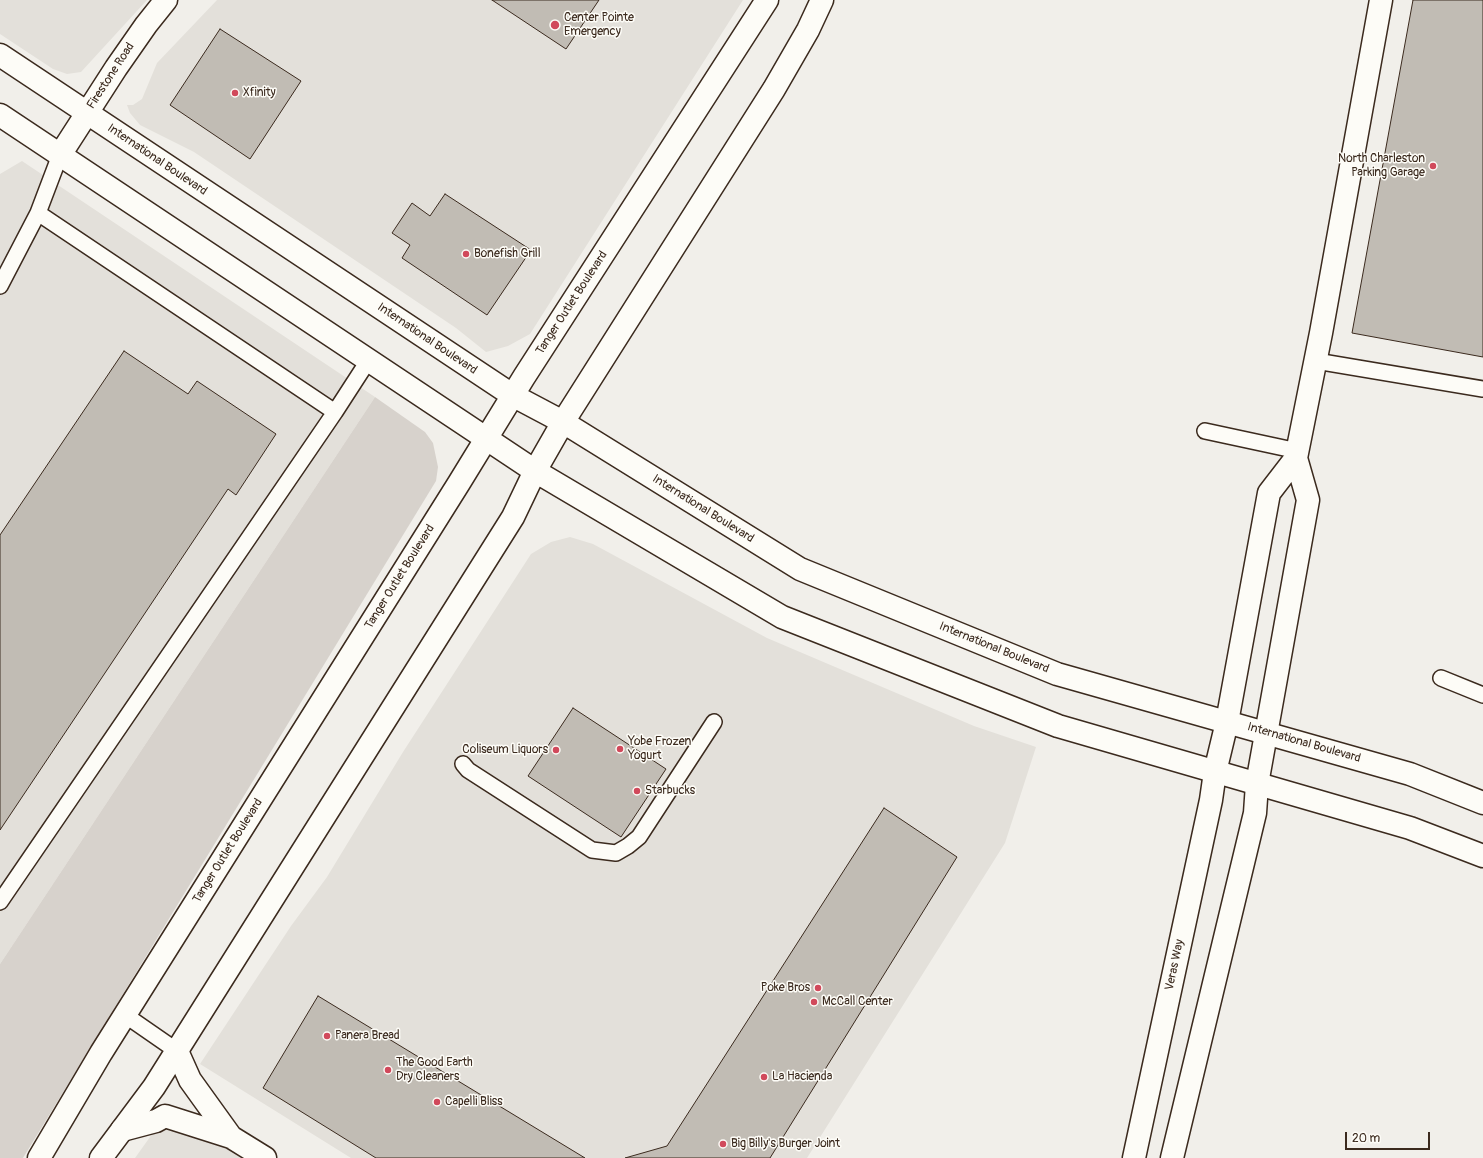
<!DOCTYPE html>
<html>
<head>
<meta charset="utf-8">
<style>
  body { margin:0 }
  #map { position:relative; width:1483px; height:1158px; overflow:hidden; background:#f1efea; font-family:Pangolin,sans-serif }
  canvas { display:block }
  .scale { position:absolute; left:1345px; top:1132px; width:85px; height:18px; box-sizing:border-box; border:2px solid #3b2a1e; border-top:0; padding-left:5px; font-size:12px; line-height:14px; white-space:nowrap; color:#3b2a1e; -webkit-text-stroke:3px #fdfcf7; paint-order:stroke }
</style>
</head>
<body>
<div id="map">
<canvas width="1483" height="1158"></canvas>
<div class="scale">20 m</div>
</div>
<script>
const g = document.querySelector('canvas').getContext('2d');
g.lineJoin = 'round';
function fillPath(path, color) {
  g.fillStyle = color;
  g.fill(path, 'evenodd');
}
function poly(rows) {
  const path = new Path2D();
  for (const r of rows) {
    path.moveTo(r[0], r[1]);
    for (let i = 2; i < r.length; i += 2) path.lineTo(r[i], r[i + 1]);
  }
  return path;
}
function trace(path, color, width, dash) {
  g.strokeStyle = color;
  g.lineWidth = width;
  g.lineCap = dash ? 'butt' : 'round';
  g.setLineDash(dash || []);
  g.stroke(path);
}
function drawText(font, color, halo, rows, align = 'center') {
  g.font = font + ' Pangolin,sans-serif';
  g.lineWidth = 3;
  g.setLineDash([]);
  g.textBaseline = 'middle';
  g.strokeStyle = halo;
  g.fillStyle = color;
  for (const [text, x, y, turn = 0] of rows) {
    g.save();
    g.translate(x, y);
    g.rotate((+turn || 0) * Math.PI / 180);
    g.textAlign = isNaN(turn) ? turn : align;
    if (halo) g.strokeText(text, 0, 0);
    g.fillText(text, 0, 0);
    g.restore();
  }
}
fillPath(poly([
  [0,0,147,0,81,72,67,74,53,69,0,34],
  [217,0,743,0,530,334,508,346,486,352,456,328,194,152,140,125,130,113,127,105,133,105,142,99,157,63],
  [22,161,375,397,0,964,0,174],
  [570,537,593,544,767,638,974,726,1036,747,1005,843,807,1158,351,1158,200,1064,291,926,327,877,403,752,531,554,551,542],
  [165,1116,265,1158,135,1158]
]), '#e3e0da');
fillPath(poly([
  [375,397,425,432,433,443,438,467,436,481,23,1158,0,1158,0,964]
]), '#d7d2cc');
const building = poly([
  [492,0,599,0,566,49,492,0],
  [1413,0,1483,0,1483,357,1352,333,1413,0],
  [220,29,301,81,250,159,170,105,220,29],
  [445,194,531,250,487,315,402,258,410,245,392,233,412,203,430,216,445,194],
  [124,351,188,394,197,381,276,434,236,495,228,489,0,830,0,535,124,351],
  [573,708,666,769,621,837,528,776,573,708],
  [884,808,957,857,770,1158,625,1158,667,1146,884,808],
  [318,996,585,1158,376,1158,263,1088,318,996]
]);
fillPath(building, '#c1bcb4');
trace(building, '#3b2a1e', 1);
const lane = poly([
  [60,155,38,213,335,412,368,361],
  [0,286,38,213],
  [1316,361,1483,389],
  [1205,431,1298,451],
  [1441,678,1483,695],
  [463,764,468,770,592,850,616,853,628,846,639,837,714,722],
  [0,902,335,412],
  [125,1015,177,1051]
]);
const street = poly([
  [60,155,116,68,146,25,166,0],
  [177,1051,190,1080,231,1137],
  [122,1130,156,1121,165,1116,231,1137,265,1158],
  [1134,1158,1211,800,1215,772,1227,722,1269,493,1296,458,1321,333,1381,0],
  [1172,1158,1255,813,1257,784,1308,500,1296,458]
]);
const secondary = poly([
  [0,55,512,395,563,422,800,569,1057,674,1410,774,1483,803],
  [0,115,535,471,782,617,1058,726,1410,828,1483,856],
  [39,1158,101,1053,459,483,524,377,767,0],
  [101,1158,154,1087,513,517,535,471,563,422,774,89,808,30,822,0]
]);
trace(lane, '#3b2a1e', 18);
trace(street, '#3b2a1e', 25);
trace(secondary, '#3b2a1e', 25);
trace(lane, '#fdfcf7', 15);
trace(street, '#fdfcf7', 22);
trace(secondary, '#fdfcf7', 22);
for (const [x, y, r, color] of [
  [555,25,5,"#d1495b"],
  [235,93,4,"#d1495b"],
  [1433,166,4,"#d1495b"],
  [466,254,4,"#d1495b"],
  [620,749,4,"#d1495b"],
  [556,750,4,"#d1495b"],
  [637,791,4,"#d1495b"],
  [818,988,4,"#d1495b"],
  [814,1002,4,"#d1495b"],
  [327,1036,4,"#d1495b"],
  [388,1070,4,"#d1495b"],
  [764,1077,4,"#d1495b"],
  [437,1102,4,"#d1495b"],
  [723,1144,4,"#d1495b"]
]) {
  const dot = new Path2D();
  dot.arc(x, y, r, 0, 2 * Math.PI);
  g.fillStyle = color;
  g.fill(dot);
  trace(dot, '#fdfcf7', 1.5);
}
drawText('12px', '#3b2a1e', '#fdfcf7', [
  ["Center Pointe",564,18],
  ["Emergency",564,32],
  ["Xfinity",243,93],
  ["North Charleston",1425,159,"right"],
  ["Parking Garage",1425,173,"right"],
  ["Bonefish Grill",474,254],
  ["Yobe Frozen",628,742],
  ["Yogurt",628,756],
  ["Coliseum Liquors",548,750,"right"],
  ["Starbucks",645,791],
  ["Poke Bros",810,988,"right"],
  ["McCall Center",822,1002],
  ["Panera Bread",335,1036],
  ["The Good Earth",396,1063],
  ["Dry Cleaners",396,1077],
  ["La Hacienda",772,1077],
  ["Capelli Bliss",445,1102],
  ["Big Billy's Burger Joint",731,1144]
], 'left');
drawText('12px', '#3b2a1e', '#fdfcf7', [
  ["Firestone Road",111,76,-57],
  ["International Boulevard",157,160,34],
  ["Tanger Outlet Boulevard",572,303,-57],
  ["International Boulevard",427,339,34],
  ["International Boulevard",703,509,32],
  ["Tanger Outlet Boulevard",400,577,-58],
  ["International Boulevard",994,648,22],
  ["International Boulevard",1304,743,16],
  ["Tanger Outlet Boulevard",228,851,-58],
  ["Veras Way",1175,965,-78]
]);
</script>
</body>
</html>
